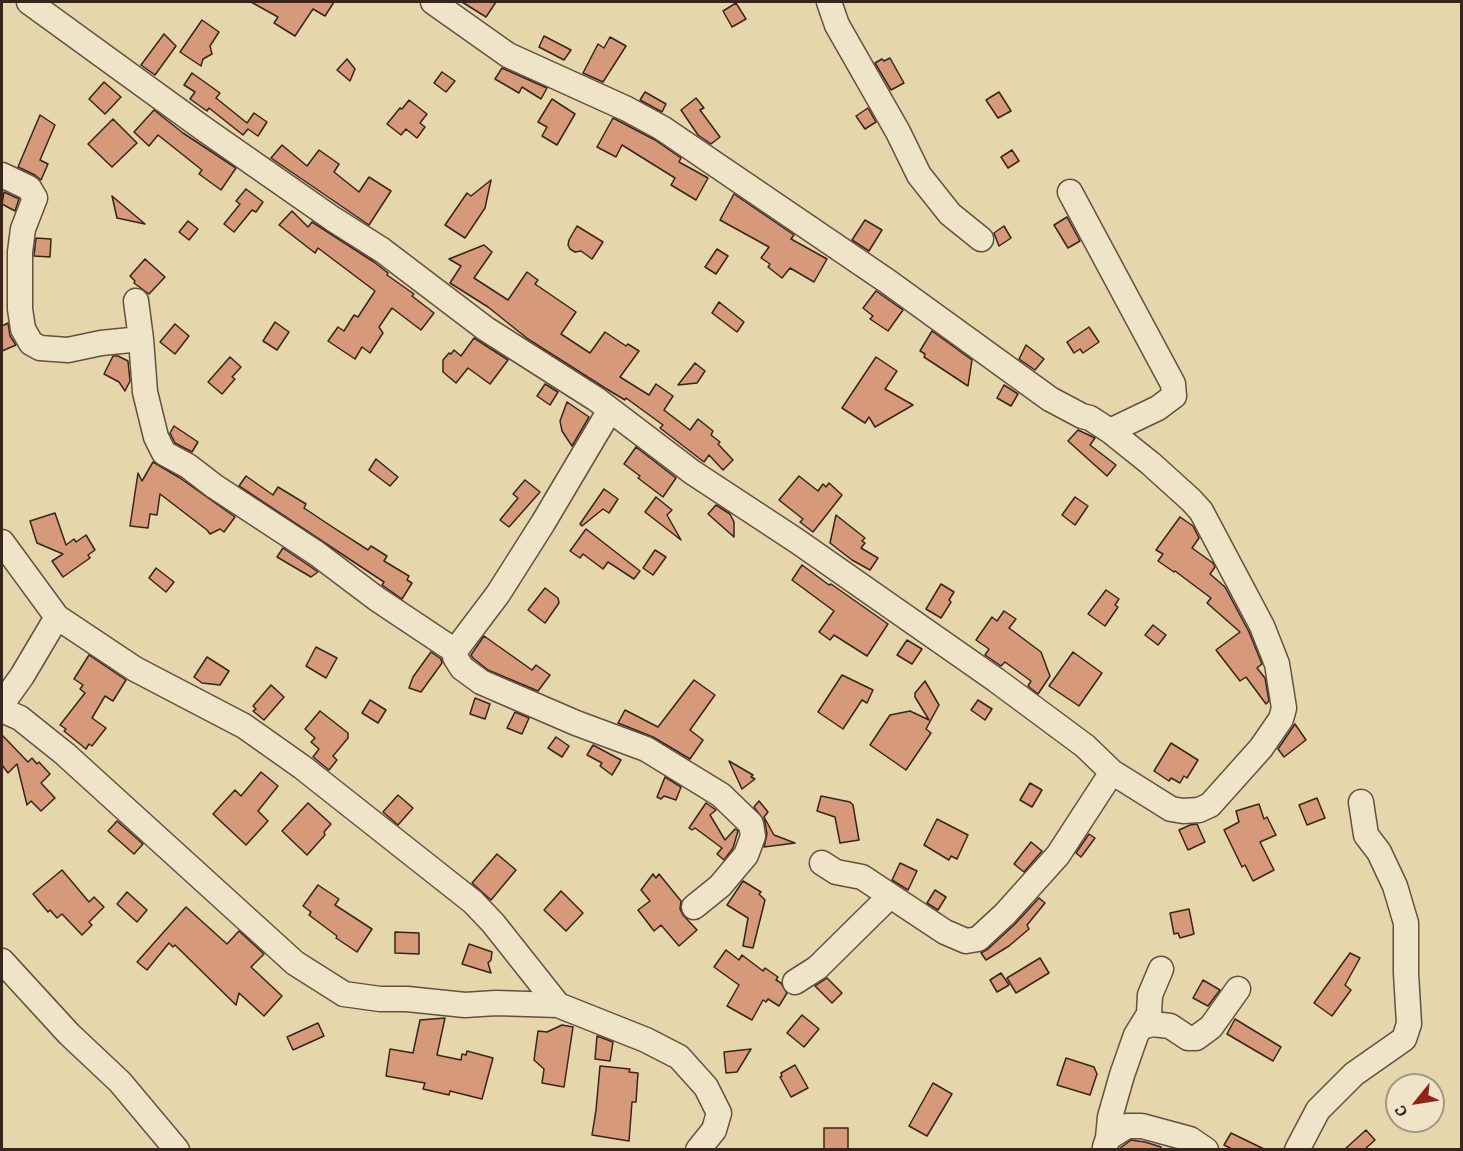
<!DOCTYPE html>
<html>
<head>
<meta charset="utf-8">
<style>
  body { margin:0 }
  #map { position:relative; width:1463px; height:1151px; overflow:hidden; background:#e6d6ab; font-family:Alegreya,serif }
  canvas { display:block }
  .frame { position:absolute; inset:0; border:3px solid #38241c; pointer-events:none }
  .north { position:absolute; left:1385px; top:1073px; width:60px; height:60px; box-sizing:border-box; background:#efe4c8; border:2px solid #a69783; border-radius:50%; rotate:240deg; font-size:16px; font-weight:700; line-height:24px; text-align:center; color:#38241c }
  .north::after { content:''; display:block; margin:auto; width:21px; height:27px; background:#8f2418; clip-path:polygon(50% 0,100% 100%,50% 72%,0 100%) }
</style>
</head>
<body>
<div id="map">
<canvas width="1463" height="1151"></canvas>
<div class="frame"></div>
<div class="north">С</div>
</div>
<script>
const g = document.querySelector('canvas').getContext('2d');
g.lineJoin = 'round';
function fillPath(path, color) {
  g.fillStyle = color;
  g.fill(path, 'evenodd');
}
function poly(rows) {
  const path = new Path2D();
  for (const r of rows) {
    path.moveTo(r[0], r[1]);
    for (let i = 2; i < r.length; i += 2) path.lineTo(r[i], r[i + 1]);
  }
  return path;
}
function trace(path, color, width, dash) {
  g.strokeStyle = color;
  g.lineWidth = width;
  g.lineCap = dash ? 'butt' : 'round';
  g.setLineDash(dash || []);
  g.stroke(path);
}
const building = poly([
  [251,2,334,2,325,16,313,9,295,36,274,23,278,17,251,2],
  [462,2,496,2,486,17,462,2],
  [736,3,746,19,732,27,723,11,736,3],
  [202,20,219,32,210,46,212,54,203,59,201,66,180,52,202,20],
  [164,34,176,46,155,75,141,65,164,34],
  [544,36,571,50,564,60,539,47,544,36],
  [610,37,626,46,603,82,583,73,598,44,604,48,610,37],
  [890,58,904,83,891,90,875,63,882,59,884,61,890,58],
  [347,59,355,69,350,81,337,70,347,59],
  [502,68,547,88,541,99,522,87,519,93,495,79,502,68],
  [442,72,455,81,446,92,434,83,442,72],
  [192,73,220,93,216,98,247,123,254,113,267,122,258,136,248,129,243,135,209,108,207,111,190,99,195,92,184,85,192,73],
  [104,82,121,97,105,114,89,99,104,82],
  [645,92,666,104,662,112,640,100,645,92],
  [999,92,1011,111,998,118,986,100,999,92],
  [696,98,704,108,700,110,720,137,711,144,698,135,681,110,696,98],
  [552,99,575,114,557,145,542,136,547,127,538,122,552,99],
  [409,100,427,114,420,123,425,127,417,138,406,129,401,135,387,124,400,108,402,109,409,100],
  [868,108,876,122,865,129,856,116,868,108],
  [154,110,183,133,236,168,221,190,199,174,202,170,158,135,149,146,134,132,154,110],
  [40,115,55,125,40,160,48,164,41,180,35,175,18,167,40,115],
  [613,118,655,140,681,158,679,162,708,178,696,200,671,185,675,178,622,145,616,157,597,147,613,118],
  [113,119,137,143,112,167,88,144,113,119],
  [282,145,307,166,319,150,339,164,334,172,359,192,369,177,391,191,369,225,271,158,282,145],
  [1012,150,1019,161,1008,168,1001,157,1012,150],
  [491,180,485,208,465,238,445,225,467,193,471,196,491,180],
  [246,189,263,202,256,212,252,210,234,232,224,224,240,204,236,201,246,189],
  [4,192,19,199,15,211,2,204,4,192],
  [734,194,794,235,791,239,827,259,814,282,790,268,782,278,768,267,770,264,761,258,769,247,720,220,734,194],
  [112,196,145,224,117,218,112,196],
  [292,211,308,227,312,222,374,262,388,273,387,275,414,294,412,296,434,313,421,330,392,308,379,327,383,333,370,353,362,347,355,359,328,341,338,327,344,331,354,315,358,317,375,291,318,248,315,253,279,225,292,211],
  [1067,217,1080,241,1068,248,1054,225,1067,217],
  [865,220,882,230,869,251,852,240,865,220],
  [188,221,198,229,189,240,179,232,188,221],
  [577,226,603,242,592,259,581,251,575,252,570,249,568,245,569,240,577,226],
  [1004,226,1011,238,999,246,994,233,1004,226],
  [36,238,51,239,50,257,34,256,36,238],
  [484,245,492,252,474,278,508,300,527,272,538,280,535,284,576,312,561,334,590,353,605,332,626,346,628,344,639,351,620,377,649,395,656,384,673,396,664,410,690,430,698,419,713,431,711,435,720,442,718,444,733,460,723,470,709,455,704,462,660,428,663,425,626,398,625,400,605,388,528,339,488,307,450,283,461,266,449,259,484,245],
  [717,249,728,256,716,274,705,267,717,249],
  [145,259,165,277,149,294,134,283,135,281,130,276,145,259],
  [876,291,903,310,888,331,870,319,873,316,863,308,876,291],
  [719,302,744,322,737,332,712,313,719,302],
  [275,322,289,332,277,350,263,341,275,322],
  [8,323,10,336,16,345,2,351,2,326,8,323],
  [175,324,189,336,175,354,160,342,175,324],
  [1089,327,1099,342,1083,353,1080,349,1074,353,1067,342,1089,327],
  [932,331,972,360,968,386,924,357,925,354,920,351,932,331],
  [474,338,508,360,490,384,468,368,456,383,443,372,443,360,449,353,451,354,454,350,461,356,474,338],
  [1026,345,1044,359,1035,370,1019,359,1026,345],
  [113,356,118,356,128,361,130,381,125,391,119,382,104,374,113,356],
  [230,357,241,367,232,377,235,379,222,394,208,382,230,357],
  [876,357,897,371,885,389,913,405,875,427,869,417,865,423,842,408,876,357],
  [695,363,705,371,697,383,678,385,695,363],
  [545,384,558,392,550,405,537,396,545,384],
  [1004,385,1018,394,1011,406,997,398,1004,385],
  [567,402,589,417,572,446,562,431,560,421,567,402],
  [174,426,198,442,192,452,175,443,170,433,174,426],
  [1078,430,1095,438,1090,445,1116,465,1107,476,1068,441,1078,430],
  [636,447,676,478,663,497,638,478,640,476,624,464,636,447],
  [376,459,398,477,390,486,369,470,376,459],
  [153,462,180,478,235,517,224,532,220,529,210,534,207,530,160,494,157,515,150,514,148,528,130,526,138,473,142,481,153,462],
  [246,476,273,495,278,487,306,504,304,508,331,526,368,550,371,546,387,556,384,561,409,576,407,580,412,583,402,599,382,585,384,582,239,486,246,476],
  [799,476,818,491,823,484,826,487,829,483,842,495,813,532,800,522,803,519,779,500,799,476],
  [525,480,540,492,509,527,500,520,518,498,513,494,525,480],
  [604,489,618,499,609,513,603,509,582,526,580,524,604,489],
  [656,497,672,510,667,515,681,540,645,512,656,497],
  [1075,497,1088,506,1075,525,1062,515,1075,497],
  [716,505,730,514,734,522,734,537,708,514,716,505],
  [55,513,66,545,74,539,76,542,86,535,95,550,88,555,90,558,63,577,52,561,63,554,37,543,30,521,55,513],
  [836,515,865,538,862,541,865,543,861,548,878,558,870,570,852,560,830,543,836,515],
  [1180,517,1193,526,1199,538,1192,548,1213,563,1215,567,1210,574,1225,587,1249,632,1262,664,1257,668,1265,678,1269,701,1266,704,1246,677,1240,681,1216,650,1240,632,1207,603,1211,598,1175,571,1174,572,1158,561,1163,554,1156,550,1180,517],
  [586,529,640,571,634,579,608,562,603,569,583,554,580,558,570,551,586,529],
  [283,548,308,565,318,572,311,577,277,557,283,548],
  [655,550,666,557,653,575,643,568,655,550],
  [802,565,829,585,831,584,888,624,867,656,834,635,830,640,819,632,834,611,792,580,802,565],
  [156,568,174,582,166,592,149,578,156,568],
  [941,584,954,592,949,600,951,602,941,618,926,609,941,584],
  [545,588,558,598,559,603,545,623,528,610,545,588],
  [1106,590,1119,599,1115,605,1118,607,1105,626,1088,614,1106,590],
  [1004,611,1016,619,1009,628,1041,652,1050,676,1038,694,1028,686,1031,681,1005,662,1001,666,985,655,989,649,976,640,992,617,997,621,1004,611],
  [1153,625,1166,635,1158,645,1145,635,1153,625],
  [484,636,532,670,536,665,550,675,538,691,488,670,473,658,471,655,484,636],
  [907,640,922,649,912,664,897,655,907,640],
  [316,647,337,658,326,678,306,666,316,647],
  [431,652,441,659,442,663,421,692,409,688,413,677,431,652],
  [1073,652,1102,673,1079,706,1049,686,1073,652],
  [89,655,126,680,113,701,105,696,92,718,106,728,92,746,89,744,86,749,64,731,66,729,60,725,85,693,80,689,83,685,74,679,89,655],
  [207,657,229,671,220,685,202,683,194,677,207,657],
  [842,675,873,690,867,703,862,700,843,729,818,712,842,675],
  [694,680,715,695,690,730,703,740,690,759,653,737,618,723,625,710,658,727,694,680],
  [925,681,939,705,926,729,931,733,906,770,870,745,890,715,910,711,929,720,915,697,915,693,925,681],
  [271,685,284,697,264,720,253,711,256,709,253,706,271,685],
  [475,698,490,704,485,719,470,714,475,698],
  [370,700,386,710,378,723,362,713,370,700],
  [978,700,992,709,985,720,971,710,978,700],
  [320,711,348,733,348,738,333,756,337,760,329,770,313,757,319,749,311,742,315,738,305,729,320,711],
  [515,712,529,718,522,734,507,728,515,712],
  [1295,724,1306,740,1284,757,1278,749,1295,724],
  [2,735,28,762,32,758,37,764,39,762,50,774,41,783,55,798,41,811,31,801,27,805,17,764,8,773,2,765,2,735],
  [556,737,569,746,562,757,548,748,556,737],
  [1171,743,1198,760,1187,778,1184,776,1180,783,1171,778,1169,781,1154,771,1171,743],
  [593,745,621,760,612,775,600,766,602,763,587,755,593,745],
  [729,761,753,775,751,777,755,779,742,789,729,761],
  [261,772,278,786,258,811,268,821,246,845,213,814,235,790,241,796,261,772],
  [665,777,681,787,676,800,664,796,661,799,657,797,665,777],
  [1030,783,1042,790,1032,807,1020,800,1030,783],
  [398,795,413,808,398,825,383,812,398,795],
  [821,796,850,802,853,805,859,840,840,843,835,817,817,811,821,796],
  [1317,798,1325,818,1307,825,1299,805,1317,798],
  [759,801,768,812,764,817,774,835,795,843,764,847,767,834,765,822,754,807,759,801],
  [308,803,331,824,324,832,325,835,307,855,282,831,308,803],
  [706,803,716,810,710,815,725,840,735,829,738,831,733,848,724,860,717,854,722,848,695,828,692,830,689,828,706,803],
  [1259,804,1264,819,1267,817,1276,835,1260,842,1274,870,1253,881,1245,865,1242,867,1224,830,1239,822,1236,811,1259,804],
  [937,819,968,835,957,859,951,856,949,860,924,845,937,819],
  [117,821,143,844,134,854,108,831,117,821],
  [1197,824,1205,842,1188,850,1179,830,1190,825,1197,824],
  [1089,834,1095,838,1081,857,1076,853,1089,834],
  [1031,842,1042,851,1024,872,1014,864,1031,842],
  [497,854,516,870,491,900,472,883,497,854],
  [900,863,917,871,908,890,892,880,900,863],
  [62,870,89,902,94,897,104,907,89,922,92,925,82,935,62,914,57,918,50,910,48,912,33,894,62,870],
  [653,874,656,878,659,874,681,901,680,909,683,915,697,930,679,946,661,925,654,931,638,910,650,901,641,890,653,874],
  [743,881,761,892,759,894,765,900,753,948,743,946,748,918,727,905,743,881],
  [318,885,339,899,335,905,372,929,357,952,336,938,337,936,309,915,311,912,303,906,318,885],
  [935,890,946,897,938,910,927,903,935,890],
  [561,891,583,913,566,931,544,910,561,891],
  [127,892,147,910,137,922,117,904,127,892],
  [1039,898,1045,903,1027,925,1029,929,1009,946,986,960,981,953,988,949,1015,924,1039,898],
  [186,907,227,944,239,931,264,954,251,967,282,996,264,1016,239,993,236,1005,175,945,173,947,169,943,147,970,137,962,186,907],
  [1189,909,1194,934,1180,938,1178,933,1174,934,1170,913,1189,909],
  [395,932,419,933,419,954,395,953,395,932],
  [469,944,492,952,491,960,488,963,491,973,462,964,469,944],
  [726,950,739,960,742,955,763,971,765,968,778,977,776,980,781,983,787,993,779,1006,768,999,766,1002,763,1000,752,1020,727,1006,739,985,714,967,726,950],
  [1350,953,1360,958,1345,985,1351,990,1332,1016,1314,1003,1350,953],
  [1040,958,1049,973,1016,993,1007,978,1040,958],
  [1001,973,1009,985,997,992,990,980,1001,973],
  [827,978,842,993,832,1003,815,986,827,978],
  [1203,980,1220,990,1208,1006,1193,998,1203,980],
  [802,1015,819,1029,804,1047,787,1033,802,1015],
  [445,1018,437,1055,461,1060,462,1054,466,1055,467,1051,493,1058,482,1099,450,1091,449,1095,423,1089,425,1083,386,1076,390,1049,413,1053,420,1020,445,1018],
  [1235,1019,1281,1047,1273,1061,1227,1034,1235,1019],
  [318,1023,324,1036,293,1050,287,1037,318,1023],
  [562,1025,573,1027,564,1087,542,1083,544,1069,534,1060,538,1031,547,1032,562,1025],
  [597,1036,613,1042,610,1061,595,1059,597,1036],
  [751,1049,737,1072,726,1073,724,1052,751,1049],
  [1066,1058,1094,1067,1097,1074,1090,1095,1057,1085,1066,1058],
  [795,1065,808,1088,791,1097,780,1077,782,1076,781,1073,795,1065],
  [600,1066,630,1069,629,1072,638,1073,636,1102,632,1102,629,1141,592,1135,596,1110,600,1066],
  [933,1083,952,1094,927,1136,909,1126,933,1083],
  [824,1128,848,1128,848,1149,824,1149,824,1128],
  [1366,1130,1375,1140,1365,1149,1345,1149,1366,1130],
  [1231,1133,1264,1149,1232,1149,1224,1145,1231,1133],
  [1131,1140,1145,1142,1161,1147,1161,1149,1119,1149,1131,1140]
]);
fillPath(building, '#d69a7a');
trace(building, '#38241c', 1.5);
const minor = poly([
  [29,2,204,129,333,219,382,250,486,329,596,399,692,472,797,541,996,680,1085,746,1112,772,1171,809,1183,811,1199,810,1210,805,1261,748,1281,719,1284,708,1277,664,1262,626,1201,511,1191,500,1150,463,1110,431,1090,418,1082,416,1050,399,887,281,662,128,627,109,508,55,433,2],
  [829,2,837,25,898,132,919,175,950,214,981,239],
  [2,175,29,188,35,198,23,229,20,252,20,309,23,329,31,343,40,348,68,350,101,343,141,339],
  [1070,192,1173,384,1174,396,1158,408,1110,431],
  [136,301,141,339,145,392,156,437,164,453,188,466,214,486,316,553,377,599,455,651,455,657,462,668,481,682,576,723,646,749,721,795,751,824,753,836,746,855,720,886,694,907],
  [2,542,57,617],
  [455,651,498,594,543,523,610,410],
  [2,704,22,676,57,617,135,669,244,726,302,767,473,902,493,923,558,1005],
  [2,710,20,718,65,754,295,963,344,994,380,999,407,999,465,1005,496,1003,558,1005,646,1040,679,1057,706,1087,719,1113,714,1130,698,1150],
  [822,863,836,872,862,877,945,932,966,941,978,939,1005,914,1058,855,1112,772],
  [2,961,69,1034,120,1082,177,1150],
  [795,982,817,968,890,896],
  [1141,1027,1153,1024,1170,1026,1188,1038,1196,1038,1211,1027,1238,989],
  [1108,1138,1110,1117,1122,1075,1136,1035,1149,1014,1150,995,1161,969],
  [1105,1147,1108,1138,1127,1126,1142,1126,1190,1139,1206,1150],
  [1297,1150,1318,1110,1354,1074,1404,1039,1409,1024,1406,973,1406,923,1395,886,1379,852,1366,835,1361,802]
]);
trace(minor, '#645040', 27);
trace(minor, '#efe4c8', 24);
</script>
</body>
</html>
